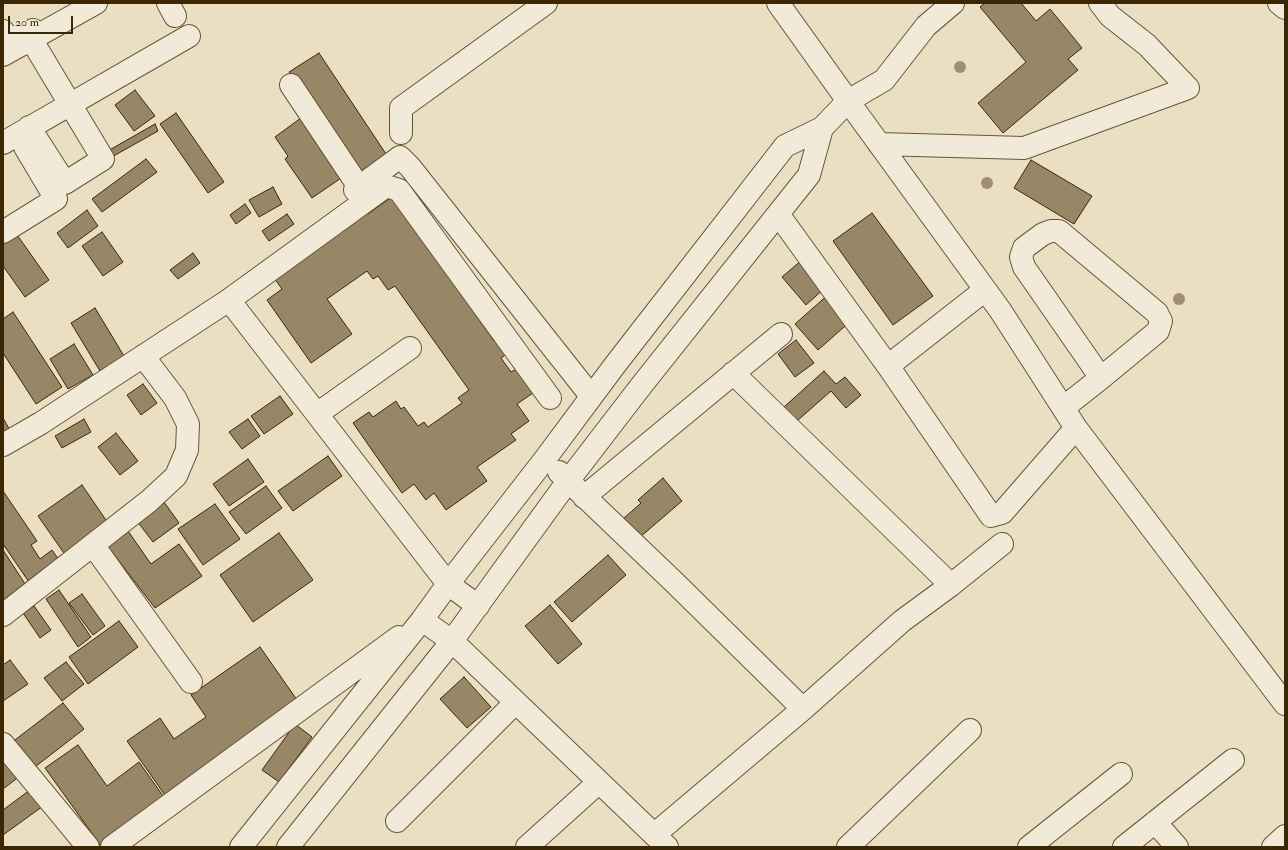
<!DOCTYPE html>
<html>
<head>
<meta charset="utf-8">
<style>
  body { margin:0 }
  #map { position:relative; width:1288px; height:850px; overflow:hidden; background:#ebdfc3; font-family:"IM FELL Double Pica",serif }
  canvas { display:block }
  .frame { position:absolute; inset:0; border:4px solid #3c2704; pointer-events:none }
  .scale { position:absolute; left:8px; top:16px; width:65px; height:18px; box-sizing:border-box; border:2px solid #3c2704; border-top:0; padding-left:5px; font-size:12px; line-height:14px; white-space:nowrap; color:#3c2704; -webkit-text-stroke:3px #f2ead8; paint-order:stroke }
</style>
</head>
<body>
<div id="map">
<canvas width="1288" height="850"></canvas>
<div class="frame"></div>
<div class="scale">20 m</div>
</div>
<script>
const g = document.querySelector('canvas').getContext('2d');
g.lineJoin = 'round';
function fillPath(path, color) {
  g.fillStyle = color;
  g.fill(path, 'evenodd');
}
function poly(rows) {
  const path = new Path2D();
  for (const r of rows) {
    path.moveTo(r[0], r[1]);
    for (let i = 2; i < r.length; i += 2) path.lineTo(r[i], r[i + 1]);
  }
  return path;
}
function trace(path, color, width, dash) {
  g.strokeStyle = color;
  g.lineWidth = width;
  g.lineCap = dash ? 'butt' : 'round';
  g.setLineDash(dash || []);
  g.stroke(path);
}
const building = poly([
  [985,3,1021,3,1036,21,1050,9,1082,48,1068,59,1078,70,1003,133,978,103,1026,62,980,7,985,3],
  [319,53,388,157,358,176,289,72,319,53],
  [135,90,155,116,134,131,115,105,135,90],
  [176,113,224,182,208,193,160,124,176,113],
  [305,115,347,174,312,198,285,159,288,156,275,137,305,115],
  [155,124,158,131,110,158,106,152,155,124],
  [146,159,157,172,102,212,92,199,146,159],
  [1031,160,1092,196,1074,224,1014,188,1031,160],
  [273,187,282,204,259,217,249,200,273,187],
  [393,196,494,341,498,339,508,353,501,358,511,372,516,369,533,393,517,404,529,421,511,434,516,440,477,467,487,481,446,510,434,493,426,500,414,484,402,493,353,423,369,412,373,417,396,401,401,409,404,407,418,426,424,422,428,427,462,403,458,398,469,390,395,286,388,290,378,276,373,279,367,271,327,299,352,334,311,363,267,300,282,289,272,275,365,209,368,214,393,196],
  [245,204,251,213,236,224,230,215,245,204],
  [87,210,98,226,68,248,57,233,87,210],
  [872,213,933,296,893,325,833,241,872,213],
  [287,214,294,224,269,241,262,231,287,214],
  [15,232,49,280,25,297,3,266,3,241,15,232],
  [102,232,123,262,103,276,82,246,102,232],
  [193,253,200,263,178,279,170,270,193,253],
  [802,260,826,287,806,305,782,277,802,260],
  [830,293,853,319,818,350,795,324,830,293],
  [95,308,124,356,100,371,71,323,95,308],
  [13,312,62,387,36,404,3,353,3,319,13,312],
  [796,340,814,363,795,377,778,354,796,340],
  [74,344,93,375,68,389,50,359,74,344],
  [824,371,836,384,845,377,861,395,846,408,831,391,797,421,784,407,824,371],
  [143,384,157,403,141,415,127,395,143,384],
  [280,396,293,414,264,434,251,416,280,396],
  [3,418,12,434,3,439,3,418],
  [84,419,91,432,62,448,55,436,84,419],
  [248,419,260,436,242,449,229,432,248,419],
  [116,433,138,461,120,475,98,447,116,433],
  [328,456,342,476,293,511,278,491,328,456],
  [248,459,264,482,229,506,213,484,248,459],
  [663,478,682,501,639,538,623,519,641,503,638,500,663,478],
  [82,485,110,526,66,556,38,516,82,485],
  [266,486,282,508,246,534,229,512,266,486],
  [3,491,37,541,31,545,40,559,52,550,62,564,31,585,3,544,3,491],
  [164,502,179,523,153,542,137,521,164,502],
  [215,504,240,539,203,565,178,529,215,504],
  [128,531,151,564,179,544,202,576,155,608,108,547,128,531],
  [279,533,313,580,253,622,220,575,279,533],
  [3,550,29,590,3,607,3,550],
  [608,555,626,575,572,622,554,602,608,555],
  [59,590,91,637,78,647,46,599,59,590],
  [82,594,105,626,93,635,69,603,82,594],
  [550,605,582,644,558,664,525,626,550,605],
  [34,606,51,630,40,638,23,613,34,606],
  [119,621,138,647,88,684,69,657,119,621],
  [260,647,302,707,169,801,127,741,160,718,174,739,206,717,191,695,260,647],
  [10,660,28,684,3,701,3,665,10,660],
  [66,662,84,684,62,701,44,678,66,662],
  [464,677,491,707,467,728,440,699,464,677],
  [63,703,84,729,31,770,11,743,63,703],
  [295,724,312,737,279,782,262,770,295,724],
  [78,745,107,786,139,762,166,800,101,846,45,768,78,745],
  [7,760,20,776,3,789,3,764,7,760],
  [34,787,46,804,3,835,3,810,34,787]
]);
fillPath(building, '#978767');
trace(building, '#3c2704', 1);
const minor = poly([
  [168,3,175,16],
  [953,3,926,26,884,80,848,101,1000,310,1076,428,1285,704],
  [1279,3,1285,8],
  [3,31,7,36,17,38,33,30],
  [3,55,96,3],
  [291,85,359,187],
  [29,127,65,183,103,159,31,39],
  [401,133,401,108,546,3],
  [3,143,189,36],
  [879,144,1024,148,1188,88,1147,45,1110,16,1100,3],
  [355,190,400,157,410,167,591,396],
  [778,214,888,366,991,516,1002,513,1076,428],
  [3,232,56,199,25,147],
  [229,300,448,584,478,606],
  [888,366,985,290],
  [733,373,951,585],
  [1063,408,1101,378,1158,331,1161,321,1157,313,1059,231,1051,231,1043,234,1024,248,1021,257,1024,267,1101,378],
  [317,414,410,348],
  [3,445,41,423,229,300,386,186,399,190,550,398],
  [559,472,675,583,803,709],
  [584,497,781,334],
  [93,545,191,682],
  [3,615,149,501,176,476,187,450,188,424,175,398,143,356],
  [422,620,452,641,667,847],
  [3,744,88,847],
  [397,821,515,703],
  [1155,822,1177,847],
  [655,834,803,709,902,621,951,585,1002,544],
  [112,847,399,637],
  [241,847,422,620,448,584,545,459,615,365,785,146,822,128,848,101,778,3],
  [288,847,452,641,568,481,641,386,809,175,822,128],
  [527,847,599,782],
  [848,847,970,730],
  [1029,847,1121,774],
  [1124,847,1233,760],
  [1273,847,1285,836]
]);
trace(minor, '#685534', 24);
trace(minor, '#f2ead8', 22);
g.fillStyle = '#9f8f70';
for (const [x, y] of [
  [960,67],
  [987,183],
  [1179,299]
]) {
  g.beginPath();
  g.arc(x, y, 6, 0, 2 * Math.PI);
  g.fill();
}
</script>
</body>
</html>
